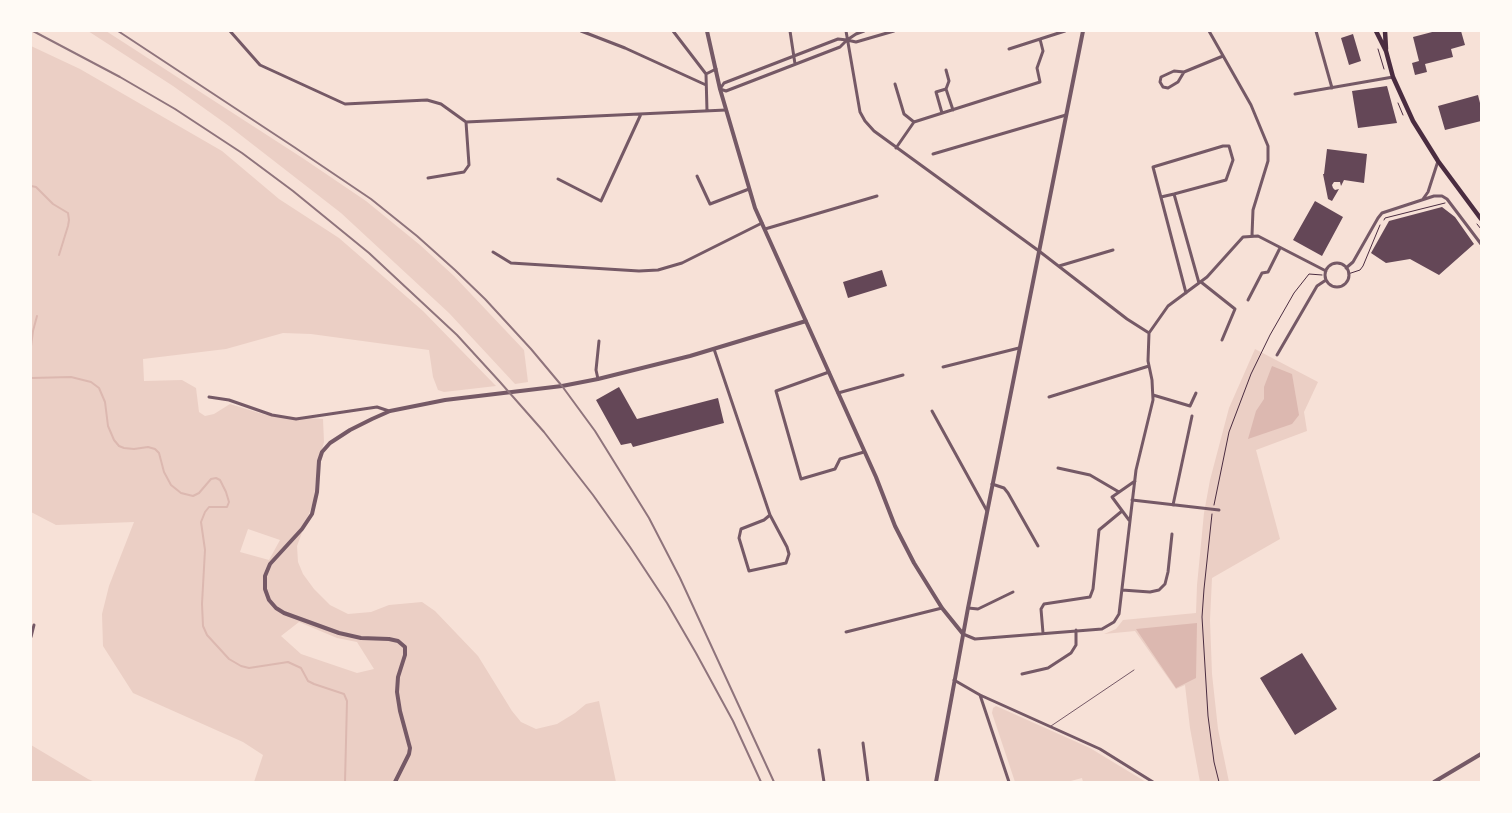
<!DOCTYPE html>
<html>
<head>
<meta charset="utf-8">
<style>
  body { margin:0 }
  #map { position:relative; width:1512px; height:813px; overflow:hidden; background:#f7e1d7; font-family:"Space Grotesk",sans-serif }
  canvas { display:block }
  .frame { position:absolute; inset:0; border:32px solid #fffaf5; pointer-events:none }
</style>
</head>
<body>
<div id="map">
<canvas width="1512" height="813"></canvas>
<div class="frame"></div>
</div>
<script>
const g = document.querySelector('canvas').getContext('2d');
g.lineJoin = 'round';
function fillPath(path, color) {
  g.fillStyle = color;
  g.fill(path, 'evenodd');
}
function poly(rows) {
  const path = new Path2D();
  for (const r of rows) {
    if (r.length === 3) {
      path.moveTo(r[0] + r[2], r[1]);
      path.arc(r[0], r[1], r[2], 0, 2 * Math.PI);
      continue;
    }
    path.moveTo(r[0], r[1]);
    for (let i = 2; i < r.length; i += 2) path.lineTo(r[i], r[i + 1]);
  }
  return path;
}
function trace(path, color, width, dash) {
  g.strokeStyle = color;
  g.lineWidth = width;
  g.lineCap = dash ? 'butt' : 'round';
  g.setLineDash(dash || []);
  g.stroke(path);
}
fillPath(poly([
  [88,31,106,31,304,159,366,201,420,245,454,276,524,350,528,382,515,384,449,313,341,213,229,126,173,86],
  [31,46,80,69,222,151,279,199,339,238,423,311,496,386,444,392,438,390,433,377,429,350,311,334,283,333,226,349,143,359,144,381,182,380,196,388,199,412,205,416,214,414,230,404,266,415,323,419,324,442,317,468,314,500,297,546,298,562,303,574,314,589,330,605,348,614,371,612,389,605,422,602,435,611,478,656,512,711,521,722,536,729,557,724,575,713,586,704,599,701,616,782,254,782,263,755,243,742,133,693,103,646,102,614,109,586,134,522,56,525,31,512],
  [248,529,280,540,269,560,240,552],
  [299,622,337,638,357,642,374,669,357,673,301,654,281,636],
  [1255,349,1318,382,1304,412,1307,431,1256,450,1280,539,1212,578,1210,620,1212,674,1218,729,1229,782,1200,782,1190,728,1185,685,1176,689,1135,631,1104,634,1116,629,1123,620,1196,613,1197,585,1204,513,1210,480,1229,408],
  [996,706,1090,748,1146,782,1083,782,1082,778,1067,782,1015,782,992,713,993,708],
  [31,745,88,779,95,782,31,782]
]), '#ebcfc5');
fillPath(poly([
  [1272,366,1292,374,1299,415,1292,424,1248,439,1256,411,1264,399,1264,387],
  [1197,623,1196,678,1176,688,1136,629]
]), '#dcb8b0');
trace(poly([
  [31,186,36,187,53,204,68,213,69,220,68,226,59,255],
  [31,346,33,331,37,316],
  [31,378,71,377,91,382,99,388,105,402,108,426,114,440,119,446,124,448,134,449,148,447,155,449,159,453,164,472,171,485,181,493,193,496,199,493,211,479,216,478,220,480,226,492,229,502,227,507,209,507,205,512,201,522,205,550,202,604,203,626,207,635,229,659,241,666,249,668,288,662,301,668,308,681,314,684,344,694,347,701,345,782]
]), '#dcb8b0', 2);
fillPath(poly([
  [1436,31,1461,31,1465,45,1451,49,1453,57,1425,64,1427,72,1415,75,1412,63,1419,61,1413,37],
  [1353,34,1361,61,1349,65,1341,38],
  [1387,86,1397,123,1358,128,1352,91],
  [1478,95,1481,107,1481,121,1445,130,1438,106],
  [1327,149,1367,154,1364,183,1344,180,1341,186,1340,182,1334,182,1332,185,1333,188,1335,190,1339,189,1332,201,1328,199,1323,174,1324,174],
  [1315,201,1343,217,1322,256,1293,240],
  [1442,207,1455,217,1474,244,1439,275,1410,259,1386,263,1371,253,1389,221],
  [882,270,887,286,848,298,843,282],
  [619,387,637,419,718,398,724,423,633,447,631,443,621,445,596,400],
  [1302,653,1337,709,1295,735,1260,678]
]), '#644757');
trace(poly([
  [1378,49,1384,69],
  [1398,103,1403,115],
  [1384,220,1385,218,1445,203],
  [1477,224,1481,229],
  [1348,274,1360,270,1363,266,1380,225],
  [1214,505,1229,432,1251,374,1270,335,1294,293,1309,274,1322,275],
  [1212,514,1204,589,1202,617,1208,716,1214,762,1219,782]
]), '#4a2c40', 1);
trace(poly([
  [1051,726,1134,670]
]), '#755966', 1);
trace(poly([
  [230,31,260,65,345,104,427,100,441,104,466,122],
  [581,31,625,48,706,85],
  [673,31,706,74],
  [790,31,795,64],
  [846,31,860,112,865,121,874,131,1039,251,1127,319,1149,333],
  [864,31,856,34,847,40,840,47,726,91,720,89,724,83,838,39,847,40,856,42,894,31],
  [1209,31,1251,105,1268,146,1268,161,1253,210,1252,235],
  [1316,31,1332,88],
  [1009,49,1065,31],
  [946,70,949,81,946,89,953,110],
  [1184,72,1178,82,1168,88,1163,87,1160,82,1161,77,1174,71,1184,72,1223,56],
  [706,74,707,111],
  [706,74,716,69],
  [895,84,904,114,914,122],
  [1295,94,1393,77],
  [942,113,936,92,946,89],
  [896,148,914,122,1040,82,1037,68,1043,51,1040,39],
  [933,154,1066,115],
  [697,176,710,204,749,189],
  [428,178,464,172,469,165,466,122,726,110],
  [558,179,601,201,641,114],
  [1161,197,1174,194],
  [1423,199,1428,192,1438,161],
  [765,229,877,196],
  [493,252,511,263,639,271,658,270,682,263,762,223],
  [1337,275,12],
  [1059,266,1113,250],
  [1346,268,1353,262,1378,218,1382,213,1434,196,1442,196,1447,199,1481,244],
  [1201,282,1235,309,1222,340],
  [1186,293,1153,167,1223,146,1229,146,1233,160,1226,180,1174,194,1199,283],
  [1248,300,1262,273,1268,272,1280,248],
  [714,349,770,515,764,520,741,529,739,538,749,571,786,563,789,554,787,547,770,515],
  [1277,355,1317,286,1326,280],
  [943,367,1019,348],
  [829,372,776,391,801,479,835,469,840,459,864,452],
  [598,379,596,370,599,341],
  [838,393,903,375],
  [1153,395,1190,406,1196,393],
  [209,397,229,400,272,415,296,419,377,407,389,411],
  [1049,397,1149,366],
  [932,411,987,511],
  [1058,468,1090,475,1119,492],
  [992,484,1004,488,1008,493,1038,546],
  [1132,500,1219,510],
  [1173,505,1192,416],
  [1129,520,1112,497,1135,481],
  [1122,590,1150,592,1159,590,1165,584,1168,572,1172,534],
  [968,608,978,609,1013,592],
  [846,632,942,608],
  [1043,633,1041,609,1044,604,1090,597,1093,589,1099,530,1122,511],
  [963,634,975,639,1102,629,1114,622,1119,614,1136,470,1153,400,1152,380,1148,361,1149,333,1168,306,1207,277,1243,237,1258,236,1326,271],
  [31,637,34,625],
  [1022,674,1048,668,1071,653,1076,645,1076,630],
  [954,680,980,695,1009,782],
  [980,695,1100,749,1153,782],
  [863,743,868,782],
  [819,750,824,782]
]), '#755966', 3);
trace(poly([
  [707,31,720,89,755,208,876,477,895,526,914,563,942,608,963,634],
  [395,782,409,754,410,748,400,711,397,692,398,677,405,655,405,647,398,641,389,639,361,638,339,633,284,613,276,608,269,600,265,589,265,576,270,564,302,529,312,514,317,492,319,461,322,452,330,443,350,430,372,419,390,411,445,400,562,386,598,379,690,356,806,321],
  [936,782,968,608,1083,31],
  [1434,782,1481,754]
]), '#755966', 4);
trace(poly([
  [1376,31,1386,51,1393,77,1413,121,1438,161,1481,219],
  [1385,31,1386,49]
]), '#4a2c40', 4.5);
trace(poly([
  [33,31,120,77,175,109,242,153,293,191,369,253,457,335,500,382,544,432,593,495,630,547,667,603,696,653,733,721,761,782],
  [118,31,294,147,371,199,417,236,455,270,485,299,531,349,562,386,595,431,649,518,680,578,774,782]
]), '#8f747c', 2);
</script>
</body>
</html>
